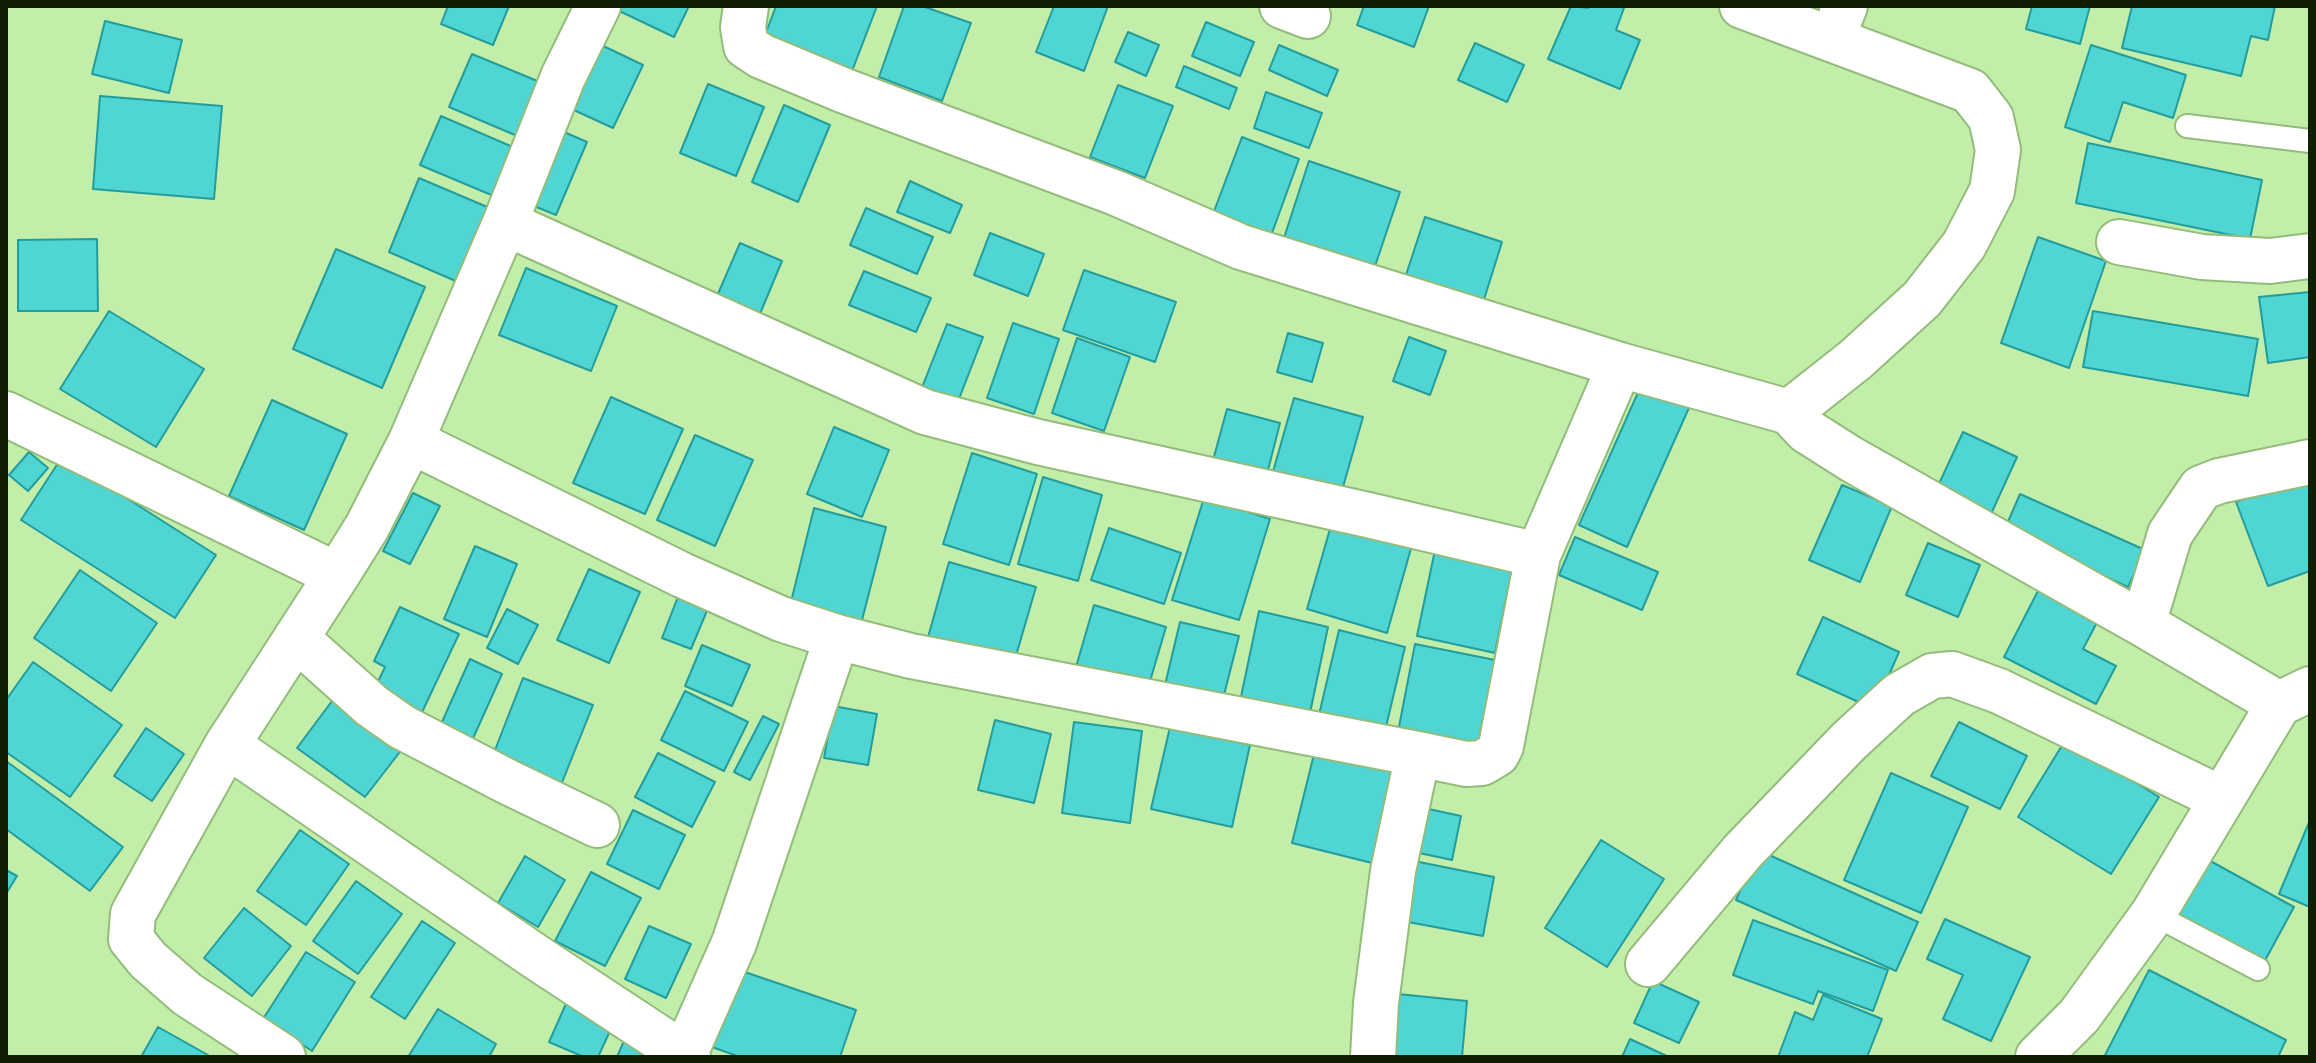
<!DOCTYPE html>
<html>
<head>
<meta charset="utf-8">
<style>
  body { margin:0 }
  #map { position:relative; width:2316px; height:1063px; overflow:hidden; background:#c3eeaa; font-family:"Work Sans",sans-serif }
  canvas { display:block }
  .frame { position:absolute; inset:0; border:8px solid #0f1e04; pointer-events:none }
</style>
</head>
<body>
<div id="map">
<canvas width="2316" height="1063"></canvas>
<div class="frame"></div>
</div>
<script>
const g = document.querySelector('canvas').getContext('2d');
g.lineJoin = 'round';
function fillPath(path, color) {
  g.fillStyle = color;
  g.fill(path, 'evenodd');
}
function poly(rows) {
  const path = new Path2D();
  for (const r of rows) {
    path.moveTo(r[0], r[1]);
    for (let i = 2; i < r.length; i += 2) path.lineTo(r[i], r[i + 1]);
  }
  return path;
}
function trace(path, color, width, dash) {
  g.strokeStyle = color;
  g.lineWidth = width;
  g.lineCap = dash ? 'butt' : 'round';
  g.setLineDash(dash || []);
  g.stroke(path);
}
const building = poly([
  [448,6,509,6,493,45,441,24,448,6],
  [614,6,689,6,674,37,613,8,614,6],
  [776,6,877,6,849,79,761,46,776,6],
  [904,6,922,6,971,23,942,101,879,77,904,6],
  [1054,6,1108,6,1084,71,1036,52,1054,6],
  [1364,6,1429,6,1414,47,1357,25,1364,6],
  [1571,6,1588,8,1589,6,1619,6,1624,8,1616,30,1640,40,1620,89,1548,59,1571,6],
  [2032,6,2090,6,2080,44,2026,29,2032,6],
  [2132,6,2275,6,2268,40,2251,36,2241,76,2122,48,2132,6],
  [105,21,182,40,169,93,92,74,105,21],
  [1206,22,1254,42,1240,76,1192,56,1206,22],
  [1128,32,1159,45,1146,76,1115,62,1128,32],
  [595,42,643,65,613,128,565,106,595,42],
  [1475,43,1524,65,1507,102,1458,80,1475,43],
  [1279,45,1338,70,1327,96,1269,70,1279,45],
  [2091,45,2186,75,2173,118,2123,102,2110,142,2065,127,2091,45],
  [472,54,552,87,529,141,449,107,472,54],
  [1184,66,1237,88,1229,109,1176,87,1184,66],
  [708,84,764,107,736,176,680,153,708,84],
  [1118,85,1173,106,1145,178,1090,157,1118,85],
  [1266,92,1322,113,1309,148,1254,128,1266,92],
  [100,96,222,106,214,199,93,189,100,96],
  [784,105,830,125,798,202,752,182,784,105],
  [441,116,529,154,508,202,420,165,441,116],
  [555,128,587,142,556,215,524,202,555,128],
  [1242,137,1299,159,1268,244,1210,222,1242,137],
  [2088,143,2262,180,2250,239,2076,203,2088,143],
  [1309,161,1400,192,1371,278,1281,247,1309,161],
  [419,178,499,212,467,286,389,252,419,178],
  [910,181,962,205,950,233,897,212,910,181],
  [866,208,933,237,917,274,850,245,866,208],
  [1425,217,1502,242,1482,306,1404,281,1425,217],
  [990,233,1044,254,1028,296,974,275,990,233],
  [2038,237,2106,261,2069,368,2001,343,2038,237],
  [97,239,98,311,18,311,18,240,97,239],
  [740,243,782,261,757,321,714,303,740,243],
  [336,249,425,287,382,388,293,349,336,249],
  [526,268,617,306,591,371,499,335,526,268],
  [1084,270,1176,302,1155,362,1063,330,1084,270],
  [864,271,931,298,916,332,849,305,864,271],
  [2310,292,2310,357,2268,363,2259,297,2310,292],
  [109,311,204,369,156,447,60,389,109,311],
  [2093,311,2258,339,2248,396,2083,367,2093,311],
  [1013,323,1059,339,1034,414,987,398,1013,323],
  [947,324,983,337,957,404,921,390,947,324],
  [1288,333,1323,343,1312,382,1277,372,1288,333],
  [1409,337,1446,351,1430,395,1393,381,1409,337],
  [1077,338,1130,357,1104,431,1052,413,1077,338],
  [1644,379,1692,401,1627,547,1579,525,1644,379],
  [611,397,683,429,645,514,573,483,611,397],
  [1294,398,1363,417,1341,494,1272,475,1294,398],
  [272,400,347,434,304,530,229,496,272,400],
  [1227,409,1280,423,1266,478,1212,464,1227,409],
  [834,427,889,450,862,517,807,494,834,427],
  [1963,432,2017,457,1986,525,1931,501,1963,432],
  [695,435,753,460,715,546,657,520,695,435],
  [29,452,48,468,28,491,9,475,29,452],
  [972,453,1037,474,1009,565,943,544,972,453],
  [62,457,216,555,175,618,21,520,62,457],
  [2310,475,2310,571,2268,586,2236,502,2310,475],
  [1043,477,1102,495,1078,581,1018,564,1043,477],
  [1842,485,1892,506,1860,582,1809,560,1842,485],
  [413,493,440,506,410,564,383,551,413,493],
  [2020,494,2145,550,2128,587,2004,531,2020,494],
  [1204,498,1270,519,1239,620,1172,600,1204,498],
  [814,508,886,527,862,620,791,602,814,508],
  [1332,522,1412,545,1387,633,1307,609,1332,522],
  [1109,528,1181,553,1164,604,1091,580,1109,528],
  [1575,537,1658,572,1642,610,1559,575,1575,537],
  [1928,543,1980,565,1958,617,1906,595,1928,543],
  [475,546,517,564,487,637,444,619,475,546],
  [1435,550,1513,566,1495,653,1417,636,1435,550],
  [949,562,1036,587,1013,666,927,641,949,562],
  [589,569,640,592,609,663,557,640,589,569],
  [80,570,157,623,111,691,34,638,80,570],
  [2042,583,2102,613,2083,649,2116,666,2096,704,2004,657,2042,583],
  [679,594,709,606,691,649,662,638,679,594],
  [1094,605,1166,627,1148,688,1076,667,1094,605],
  [400,607,459,634,415,727,375,688,385,667,374,661,400,607],
  [507,609,538,625,518,664,487,648,507,609],
  [1259,611,1328,627,1310,713,1238,711,1259,611],
  [1823,617,1899,652,1874,709,1797,674,1823,617],
  [1180,622,1239,636,1223,699,1165,685,1180,622],
  [1339,630,1405,647,1384,735,1318,719,1339,630],
  [1415,644,1500,661,1483,749,1398,732,1415,644],
  [702,645,750,665,732,706,685,686,702,645],
  [470,659,502,674,470,745,438,731,470,659],
  [33,662,122,725,70,797,6,752,6,700,33,662],
  [523,678,593,705,557,795,488,768,523,678],
  [685,691,748,722,724,771,661,740,685,691],
  [338,693,406,744,365,797,297,748,338,693],
  [833,706,877,714,868,765,824,758,833,706],
  [763,716,779,724,750,780,734,772,763,716],
  [995,720,1051,734,1034,803,978,790,995,720],
  [1074,722,1142,731,1130,823,1062,813,1074,722],
  [1959,722,2027,756,2000,809,1931,776,1959,722],
  [1170,727,1250,745,1232,827,1151,809,1170,727],
  [146,728,184,754,152,801,114,776,146,728],
  [2066,739,2159,797,2111,874,2018,817,2066,739],
  [1316,746,1400,767,1376,864,1292,843,1316,746],
  [658,753,715,782,692,827,635,797,658,753],
  [6,761,123,847,90,891,6,829,6,761],
  [1891,773,1968,807,1921,913,1844,880,1891,773],
  [1419,807,1461,816,1452,860,1410,851,1419,807],
  [633,810,685,835,659,889,607,864,633,810],
  [2310,820,2310,907,2279,894,2310,820],
  [300,830,349,864,306,925,257,891,300,830],
  [1601,840,1664,879,1607,967,1545,928,1601,840],
  [1758,850,1918,922,1896,971,1736,900,1758,850],
  [2194,852,2294,907,2262,966,2162,910,2194,852],
  [525,856,565,880,538,927,498,903,525,856],
  [1404,859,1494,877,1483,936,1392,919,1404,859],
  [6,870,17,876,6,894,6,870],
  [591,872,641,898,605,966,555,941,591,872],
  [356,881,402,914,358,974,313,941,356,881],
  [244,908,291,946,252,996,204,958,244,908],
  [1945,919,2030,957,1991,1041,1943,1019,1963,975,1927,959,1945,919],
  [1753,920,1888,970,1873,1011,1818,991,1813,1004,1733,975,1753,920],
  [422,921,455,943,405,1019,371,997,422,921],
  [649,926,691,944,666,998,625,979,649,926],
  [306,952,355,982,312,1051,263,1019,306,952],
  [739,970,856,1010,840,1057,740,1057,712,1047,739,970],
  [2149,970,2286,1040,2278,1057,2104,1057,2149,970],
  [1653,981,1699,1002,1679,1043,1634,1023,1653,981],
  [1388,993,1467,1001,1462,1057,1383,1057,1388,993],
  [1823,995,1882,1019,1867,1057,1778,1057,1795,1012,1813,1020,1823,995],
  [569,997,616,1018,598,1057,584,1057,549,1042,569,997],
  [438,1009,496,1044,489,1057,408,1057,438,1009],
  [158,1027,208,1055,207,1057,141,1057,158,1027],
  [626,1036,673,1057,617,1057,626,1036],
  [1630,1039,1669,1057,1622,1057,1630,1039]
]);
fillPath(building, '#4ed5d4');
trace(building, '#239d9c', 2);
const lane = poly([
  [2187,126,2310,141],
  [2153,914,2258,969]
]);
const street = poly([
  [598,6,563,77,505,223,411,441,682,575,781,619,837,637,911,656,1418,754],
  [746,6,743,27,746,46,761,56,845,91,1116,193,1241,247,1620,365,1789,412,1807,431,1851,459,2143,624,2279,704],
  [1282,6,1308,16],
  [1742,6,1970,91,1991,118,1998,150,1992,191,1964,245,1922,299,1855,360,1789,412],
  [1832,39,1845,6],
  [505,223,925,412,1038,442,1368,515,1538,555],
  [2119,242,2202,257,2270,261,2310,256],
  [6,414,337,575,367,527,411,441],
  [2143,624,2170,534,2201,488,2219,481,2310,462],
  [296,638,372,706,402,727,508,782,597,825],
  [227,745,536,957,688,1057],
  [1648,964,1743,851,1849,741,1899,695,1932,676,1952,674,1999,691,2222,799],
  [684,1056,734,943,837,637],
  [283,1057,187,994,148,960,131,939,133,914,227,745,337,575],
  [1373,1057,1376,1003,1393,871,1418,754,1466,764,1482,763,1497,754,1501,746,1538,555,1620,365],
  [2038,1057,2079,1016,2153,914,2279,704,2310,689]
]);
trace(lane, '#93bc7b', 26);
trace(street, '#93bc7b', 48);
trace(lane, '#fff', 22);
trace(street, '#fff', 44);
</script>
</body>
</html>
